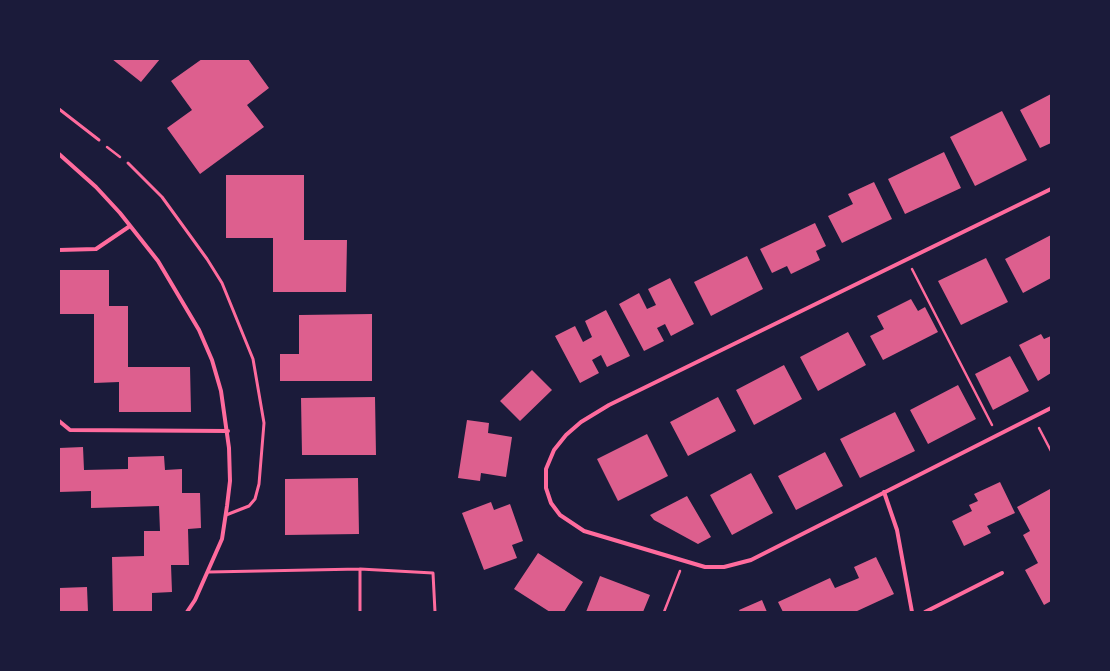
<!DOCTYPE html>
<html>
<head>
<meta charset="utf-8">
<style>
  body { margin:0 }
  #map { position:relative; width:1110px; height:671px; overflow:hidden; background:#1b1b3a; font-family:"Fira Sans Condensed",sans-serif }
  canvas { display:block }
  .frame { position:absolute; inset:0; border:60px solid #1b1b3a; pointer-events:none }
</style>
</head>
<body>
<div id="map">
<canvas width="1110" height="671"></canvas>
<div class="frame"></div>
</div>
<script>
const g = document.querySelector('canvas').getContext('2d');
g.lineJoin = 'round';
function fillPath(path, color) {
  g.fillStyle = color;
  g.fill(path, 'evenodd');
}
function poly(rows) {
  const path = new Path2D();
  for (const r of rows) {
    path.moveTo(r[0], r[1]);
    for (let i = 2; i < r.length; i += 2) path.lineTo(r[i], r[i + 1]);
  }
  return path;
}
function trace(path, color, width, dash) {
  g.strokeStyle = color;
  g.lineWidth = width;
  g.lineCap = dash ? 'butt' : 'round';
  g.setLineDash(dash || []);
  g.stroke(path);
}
fillPath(poly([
  [112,59,160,59,141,82],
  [202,59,248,59,269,88,247,105,264,127,200,174,167,128,192,110,171,81],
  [1051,94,1051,143,1040,148,1020,110],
  [1002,111,1027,160,975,186,950,137],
  [944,152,961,188,905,214,888,179],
  [226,175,304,175,304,240,347,240,346,292,273,292,273,238,226,238],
  [874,182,892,219,842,243,828,216,853,204,848,194],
  [815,223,826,246,816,251,820,260,791,274,787,266,772,273,760,249],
  [1051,235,1051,278,1023,293,1005,259],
  [747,256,763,289,711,316,694,282],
  [986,258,1008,302,961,325,938,281],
  [59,270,109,270,109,306,128,306,128,367,190,367,191,412,119,412,119,382,94,383,94,314,59,314],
  [670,278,694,324,671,336,665,324,657,328,664,341,644,351,619,304,639,293,647,309,656,305,648,289],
  [911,299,918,311,925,307,938,332,883,360,870,336,884,329,877,316],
  [606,310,630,356,607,367,601,355,592,360,599,373,580,383,555,336,575,326,583,342,592,337,585,321],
  [372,314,372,381,280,381,280,354,299,354,299,315],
  [848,332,866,365,818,391,800,357],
  [1041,334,1044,339,1051,336,1051,373,1038,381,1019,345],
  [1010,356,1029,391,993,410,975,374],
  [784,365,802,399,754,425,736,390],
  [532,370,552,390,520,421,500,401],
  [958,385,976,419,928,444,910,410],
  [375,397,376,455,302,455,301,398],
  [718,397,736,431,688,456,670,422],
  [895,412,915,451,860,478,840,439],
  [467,420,489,423,488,433,512,437,506,477,481,473,480,481,458,478],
  [647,434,668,476,618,501,597,459],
  [83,447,84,470,128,469,128,457,164,456,165,470,182,469,182,493,200,493,201,528,188,529,189,565,171,565,172,592,152,593,152,612,113,612,112,557,144,556,144,531,160,531,159,506,91,508,91,491,59,492,59,448],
  [825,452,843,486,796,510,778,476],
  [751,473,773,513,732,535,710,495],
  [358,478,359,534,285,535,285,479],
  [1000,482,1015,513,987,526,991,533,964,546,952,521,972,511,969,505,978,501,974,494],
  [1050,489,1051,601,1044,605,1025,570,1038,563,1023,535,1030,531,1017,507],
  [687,496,711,537,698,544,654,520,650,515],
  [491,502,494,510,510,504,523,541,512,545,517,558,484,570,462,513],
  [538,553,583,582,564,612,550,612,514,589],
  [876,557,894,594,855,612,783,612,778,602,830,578,835,588,859,578,854,567],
  [600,576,650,595,643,612,586,612],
  [87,587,88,612,59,612,59,588],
  [762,600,767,612,740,612,739,610]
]), '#dd5f8e');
trace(poly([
  [107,147,120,157],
  [912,269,992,425],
  [1039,428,1051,451],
  [664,612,680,571]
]), '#ff6b9d', 2.5);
trace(poly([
  [59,109,99,140],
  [128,163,162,197,207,259,222,283,253,359,264,423,259,484,255,499,249,506,226,515],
  [360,569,433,573,435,612],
  [209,572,360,569,360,612]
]), '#ff6b9d', 3);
trace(poly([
  [59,154,96,187,120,213,158,261,199,330,212,360,221,391,229,448,230,481,227,506,222,539,195,600,187,612],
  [1051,189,609,405,581,422,566,435,554,450,546,469,546,488,551,503,560,515,584,531,705,567,724,567,751,560,1051,408],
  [59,250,96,249,130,226],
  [59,421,70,430,228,431],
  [884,492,897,530,912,612],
  [925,612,1002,573]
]), '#ff6b9d', 4);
</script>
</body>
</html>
